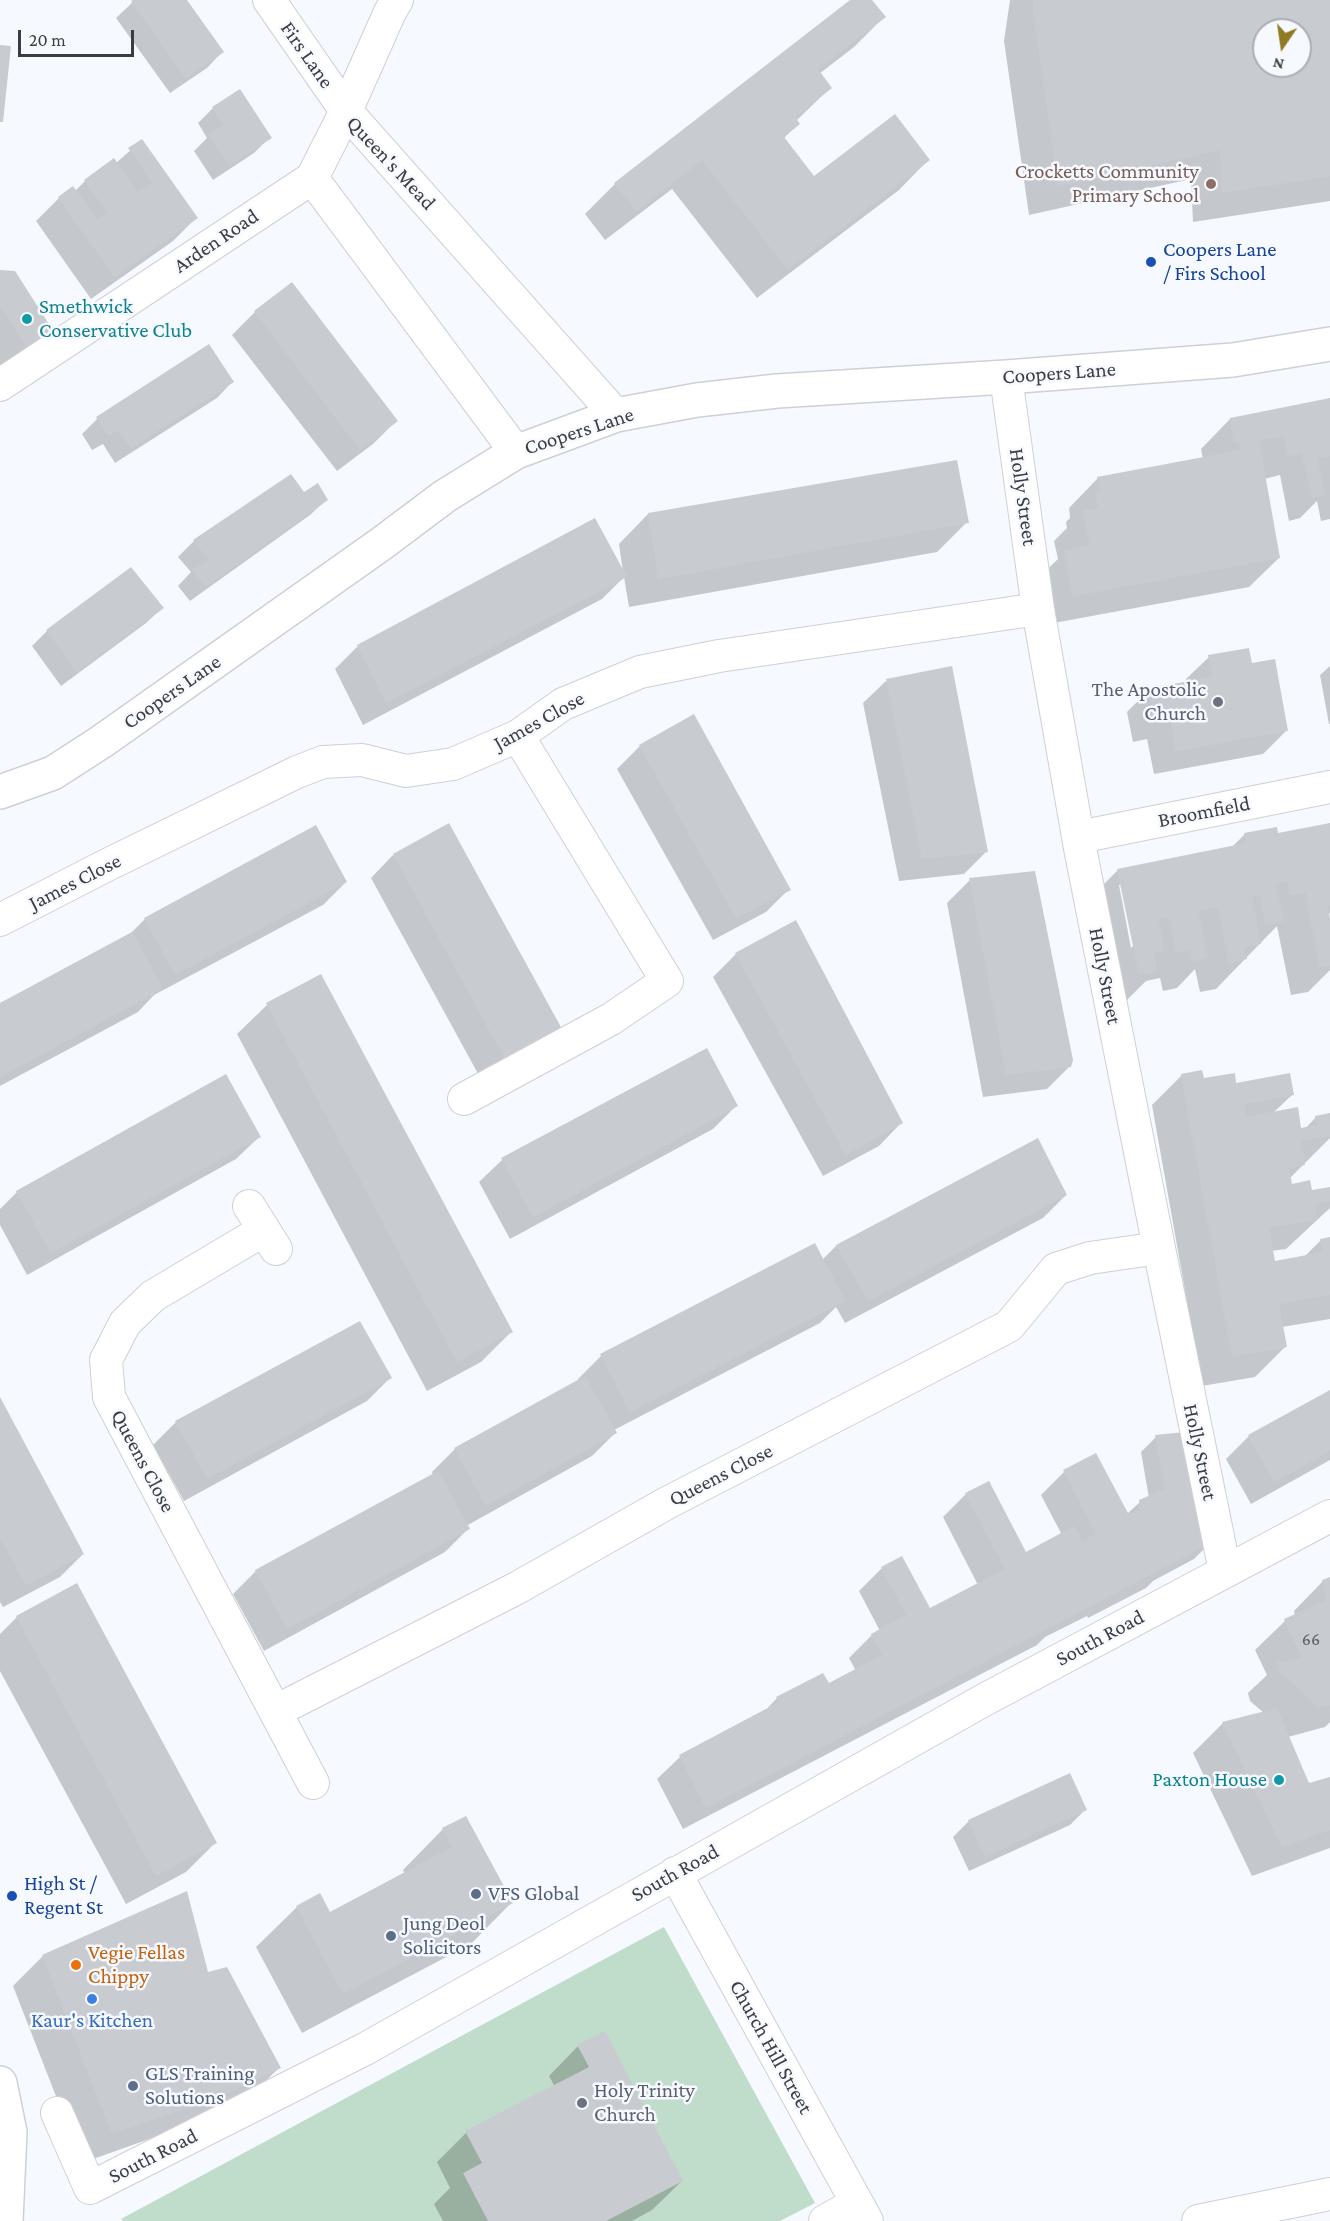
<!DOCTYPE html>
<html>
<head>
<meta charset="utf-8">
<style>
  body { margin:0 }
  #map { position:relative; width:1330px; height:2221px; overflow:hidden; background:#f6f9ff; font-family:"Crimson Pro",serif }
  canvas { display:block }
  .north { position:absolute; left:1252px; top:18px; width:60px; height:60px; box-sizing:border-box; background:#f6f9ff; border:2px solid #acaeb2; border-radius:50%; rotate:193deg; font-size:16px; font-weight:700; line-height:24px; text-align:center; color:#3c3d3f }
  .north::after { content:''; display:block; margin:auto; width:21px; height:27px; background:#907b22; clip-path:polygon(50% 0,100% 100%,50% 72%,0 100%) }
  .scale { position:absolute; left:18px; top:30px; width:116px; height:27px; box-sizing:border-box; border:3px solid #3c3d3f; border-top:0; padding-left:8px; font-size:18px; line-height:21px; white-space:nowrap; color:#3c3d3f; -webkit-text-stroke:4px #f6f9ff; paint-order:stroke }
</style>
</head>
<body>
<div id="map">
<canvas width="1330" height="2221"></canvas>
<div class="north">N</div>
<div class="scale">20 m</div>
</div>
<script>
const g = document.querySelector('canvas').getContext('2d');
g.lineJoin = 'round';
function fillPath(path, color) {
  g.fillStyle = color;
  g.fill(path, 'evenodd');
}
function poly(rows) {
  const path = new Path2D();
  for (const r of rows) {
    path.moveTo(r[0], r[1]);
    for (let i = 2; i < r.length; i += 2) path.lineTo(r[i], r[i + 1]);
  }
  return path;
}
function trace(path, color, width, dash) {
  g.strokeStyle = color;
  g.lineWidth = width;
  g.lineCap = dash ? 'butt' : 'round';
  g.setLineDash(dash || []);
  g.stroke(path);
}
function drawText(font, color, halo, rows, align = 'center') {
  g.font = font + ' "Crimson Pro",serif';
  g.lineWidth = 5;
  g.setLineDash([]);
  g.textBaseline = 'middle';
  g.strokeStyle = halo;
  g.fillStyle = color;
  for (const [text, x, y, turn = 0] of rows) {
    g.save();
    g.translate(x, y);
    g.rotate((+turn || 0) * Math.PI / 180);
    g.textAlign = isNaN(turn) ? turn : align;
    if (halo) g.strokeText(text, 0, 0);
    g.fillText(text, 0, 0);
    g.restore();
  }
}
fillPath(poly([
  [664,1927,815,2203,780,2221,123,2221,121,2219]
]), '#c0dcca');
fillPath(poly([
  [135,0,185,0,222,52,207,68,170,93,116,18],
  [853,0,870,0,884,17,854,47,819,74,830,88,796,121,798,124,783,139,814,178,928,160,899,190,757,298,672,189,605,240,585,214,615,184],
  [1010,0,1330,0,1330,201,1193,222,1191,179,1029,215,1004,41],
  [1264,30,1300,30,1300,66,1264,66],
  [213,108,270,137,254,153,213,180,194,151,207,138,198,123],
  [141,141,196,218,173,241,91,299,36,221,59,198,75,191,85,181,114,160,116,163],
  [0,272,52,331,3,369,0,364],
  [255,312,396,421,373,444,337,471,232,335],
  [232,382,217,398,115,463,103,444,92,450,82,434,97,419],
  [1330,399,1330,519,1321,521,1317,501,1300,518,1289,521,1280,475,1264,479,1279,558,1249,587,1043,625,1035,581,1058,559,1054,541,1067,528,1066,522,1070,518,1069,508,1098,478,1203,459,1201,449,1230,419],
  [290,476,303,494,326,500,310,515,190,601,178,586,191,572,178,557,194,541],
  [648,514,967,522,937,552,629,607,624,577,602,599,363,725,335,669,358,646,623,572,619,544],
  [162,608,146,623,61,686,32,646,47,631],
  [1209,657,1250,665,1286,731,1263,754,1154,774,1147,739,1133,742,1127,712,1150,689,1187,683,1186,679],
  [1330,666,1330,724,1329,724,1320,675],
  [886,681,987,851,964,874,899,881,863,703],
  [640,746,789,889,766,912,713,940,617,769],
  [1330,825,1330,913,1328,915,1330,926,1330,970,1308,992,1291,995,1277,926,1216,989,1200,992,1195,969,1177,988,1163,991,1160,978,1146,981,1126,1001,1088,900,1118,870,1231,848,1245,834,1277,835],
  [1119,885,1122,885,1134,945,1131,948],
  [393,855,560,1028,482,1081,371,878],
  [970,880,1070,1066,1047,1089,983,1097,947,903],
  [346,882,323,905,154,995,138,1012,0,1086,0,1004,130,934,145,919],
  [736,954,901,1123,879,1146,823,1176,713,977],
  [321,976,511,1332,481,1362,427,1391,237,1034,267,1005],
  [1182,1075,1292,1095,1273,1113,1300,1129,1305,1129,1316,1117,1330,1115,1330,1138,1289,1179,1290,1186,1311,1192,1330,1188,1330,1208,1286,1249,1271,1251,1273,1262,1304,1257,1321,1240,1330,1239,1330,1319,1282,1327,1285,1347,1255,1377,1202,1386,1152,1105],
  [736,1106,713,1129,510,1239,479,1182,502,1160],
  [259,1137,236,1159,27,1275,0,1225,0,1209,17,1192],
  [1037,1140,1066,1195,1043,1218,845,1323,836,1307,820,1323,614,1430,615,1433,592,1456,466,1526,468,1529,445,1552,264,1651,233,1594,256,1571,433,1475,432,1472,455,1449,579,1381,578,1379,601,1356,822,1260,836,1246],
  [390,1378,367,1401,184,1501,153,1445,176,1422],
  [1330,1392,1330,1460,1251,1504,1226,1459,1249,1436],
  [0,1400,83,1554,60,1577,3,1607,0,1602],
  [1156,1437,1210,1543,1194,1559,1153,1581,1146,1588,1088,1618,1087,1616,1045,1637,1037,1645,683,1829,657,1779,680,1757,763,1713,777,1698,828,1685,856,1671,849,1658,872,1635,880,1631,859,1591,882,1568,929,1610,978,1585,943,1517,966,1494,1025,1554,1062,1535,1041,1495,1064,1472,1096,1455,1127,1514,1140,1502,1149,1498,1141,1452],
  [1330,1578,1330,1722,1325,1727,1288,1737,1308,1785,1330,1778,1330,1848,1252,1876,1193,1753,1223,1723,1264,1713,1250,1701,1248,1693,1267,1675,1255,1650,1285,1621,1295,1616,1294,1611,1323,1581],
  [76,1585,215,1843,186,1872,126,1904,0,1671,0,1634,17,1617],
  [1086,1809,1070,1825,969,1871,953,1837,969,1821],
  [443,1829,511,1903,471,1944,302,2033,256,1947,297,1907,329,1914,405,1874,403,1870],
  [43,1956,207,1973,279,2068,249,2097,197,2122,82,2163,13,1986],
  [578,2046,682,2181,652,2210,632,2221,443,2221,434,2204,450,2188,437,2162,466,2133,555,2087,549,2076]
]), '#0003');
fillPath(poly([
  [133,0,187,0,224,52,186,79,131,1],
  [850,0,872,0,886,17,818,69,832,88,795,117,800,124,784,137,814,176,895,114,930,160,788,270,702,160,636,212,614,183],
  [1034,0,1330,0,1330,176,1222,193,1220,150,1058,186,1033,11],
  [1264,30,1300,30,1300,66,1264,66],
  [0,45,11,46,3,122,0,122],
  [240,89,272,138,229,166,208,135,224,125,212,107],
  [142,139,198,218,114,277,58,197,73,186,97,219,107,212,84,180,114,158,138,192,152,182,128,148],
  [0,270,15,271,54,332,27,348,0,306],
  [292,282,398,421,360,450,254,311],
  [209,344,234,382,131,448,118,430,108,436,96,417],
  [1330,398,1330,456,1317,458,1325,496,1312,498,1302,453,1288,456,1284,436,1259,440,1280,558,1073,596,1064,550,1090,545,1083,510,1098,508,1095,491,1100,491,1097,477,1241,450,1239,442,1234,443,1230,418],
  [957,460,969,523,658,579,648,513],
  [291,474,304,492,318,483,328,500,206,587,192,570,209,560,193,540],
  [595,518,627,577,386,703,357,645],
  [131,567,164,608,77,672,46,630],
  [1249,648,1252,663,1275,659,1288,731,1176,751,1170,717,1155,720,1150,688,1212,677,1208,655],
  [952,666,988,852,922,859,886,679],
  [694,714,791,890,736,918,639,745],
  [449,823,562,1029,505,1059,393,854],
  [1330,823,1330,905,1327,905,1330,918,1330,965,1320,967,1305,892,1290,895,1287,881,1276,884,1284,921,1265,924,1260,895,1252,897,1261,944,1244,947,1247,959,1229,963,1218,907,1198,911,1208,958,1192,962,1190,950,1176,952,1169,917,1158,919,1164,951,1154,952,1157,972,1139,975,1117,869,1246,843,1244,833,1277,827,1278,833],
  [316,825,347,882,175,975,144,918],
  [1035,871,1073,1060,1071,1067,1006,1075,969,878],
  [796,920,903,1123,846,1155,735,953],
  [132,932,163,989,0,1077,0,1003],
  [321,974,513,1332,457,1362,266,1003],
  [707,1048,738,1106,533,1217,501,1158],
  [1202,1070,1204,1078,1235,1073,1236,1083,1290,1073,1294,1095,1244,1104,1246,1117,1298,1107,1301,1128,1317,1125,1315,1116,1330,1113,1330,1136,1301,1141,1305,1165,1289,1168,1292,1184,1310,1180,1312,1190,1330,1187,1330,1201,1315,1204,1317,1219,1269,1228,1275,1261,1323,1252,1320,1239,1330,1237,1330,1295,1279,1304,1287,1347,1232,1357,1181,1074],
  [226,1074,261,1137,51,1253,16,1191],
  [1038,1138,1067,1195,868,1301,836,1245],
  [815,1243,845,1301,630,1412,600,1354],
  [360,1321,392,1378,207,1479,175,1421],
  [585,1376,617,1433,486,1506,454,1448],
  [1330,1390,1330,1451,1274,1482,1248,1435],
  [0,1397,84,1554,26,1586,0,1537],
  [1185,1432,1211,1543,706,1808,679,1755,779,1702,776,1697,823,1673,829,1683,882,1655,871,1634,906,1615,881,1567,902,1556,930,1608,1005,1569,965,1493,989,1481,1026,1552,1074,1526,1082,1541,1096,1534,1063,1470,1096,1453,1129,1515,1140,1509,1139,1500,1165,1489,1155,1435],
  [438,1471,470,1529,287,1629,255,1570],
  [1330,1577,1330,1705,1319,1708,1279,1671,1277,1662,1302,1658,1284,1619,1327,1600,1322,1580],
  [77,1583,217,1843,156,1876,16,1616],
  [1277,1708,1309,1783,1330,1777,1330,1830,1282,1847,1222,1722],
  [1070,1773,1087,1810,985,1857,968,1820],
  [466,1816,513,1903,343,1994,296,1906,320,1893,330,1912,452,1847,442,1828],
  [187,1891,208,1972,227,1967,281,2068,228,2093,112,2134,42,1955],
  [605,2031,683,2181,606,2221,488,2221,463,2173,482,2163,465,2131,589,2067,577,2045]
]), '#c8cbd0');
const street = poly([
  [269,0,346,111,616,415],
  [312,178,516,452],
  [1006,377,1038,609,1080,848,1159,1248,1225,1571],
  [0,385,312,178,346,111,390,12,397,0],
  [1079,837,1330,787],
  [0,920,105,866,297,772,323,762,362,760,406,771,453,764,518,736,563,704,640,672,719,656,1038,609],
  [464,1099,611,1019,667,981,518,736],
  [249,1206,276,1249],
  [264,1230,153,1296,125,1323,106,1360,109,1397,313,1783],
  [276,1711,517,1588,667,1503,1009,1326,1056,1269,1090,1258,1159,1248],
  [675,1873,867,2221],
  [57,2113,90,2188,365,2049,984,1700,1330,1516],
  [825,2221,857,2203],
  [1198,2221,1330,2194]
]);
const secondary = poly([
  [0,792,53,773,101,742,381,544,445,496,516,452,616,415,697,400,777,391,1006,377,1233,360,1330,344]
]);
const primary = poly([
  [0,2083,10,2132,6,2221]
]);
trace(street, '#cdd0d5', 34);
trace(secondary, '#cdd0d5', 36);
trace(primary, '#cdd0d5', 36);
trace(street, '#fff', 32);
trace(secondary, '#fff', 33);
trace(primary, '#fff', 33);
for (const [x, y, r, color] of [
  [1211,184,6,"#8d6e63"],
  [1151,262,6,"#1a4fb4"],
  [27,319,6,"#0f9aa8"],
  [1218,702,6,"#6b7280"],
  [1279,1780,6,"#0f9aa8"],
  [476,1894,6,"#5c6f8a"],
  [12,1896,6,"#1a4fb4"],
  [391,1936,6,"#5c6f8a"],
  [76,1965,6,"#e8710a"],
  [92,1999,6,"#3f7fe0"],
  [133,2086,6,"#5c6f8a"],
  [582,2103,6,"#6b7280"]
]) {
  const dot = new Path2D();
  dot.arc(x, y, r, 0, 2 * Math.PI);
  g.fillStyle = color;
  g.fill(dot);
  trace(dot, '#f6f9ff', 2);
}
drawText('18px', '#5f6063', null, [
  ["66",1311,1639]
]);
drawText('21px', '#3c3d3f', '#f6f9ff', [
  ["Firs Lane",307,55,55],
  ["Queen's Mead",391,163,47],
  ["Arden Road",216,241,-34],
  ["Coopers Lane",1059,373,-4],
  ["Coopers Lane",579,431,-18],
  ["Holly Street",1023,497,82],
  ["Coopers Lane",172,692,-35],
  ["James Close",539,721,-29],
  ["Broomfield",1204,812,-11],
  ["James Close",75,882,-27],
  ["Holly Street",1105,976,79],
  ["Holly Street",1200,1452,78],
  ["Queens Close",143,1461,62],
  ["Queens Close",721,1475,-27],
  ["South Road",1100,1638,-28],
  ["South Road",675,1873,-29],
  ["Church Hill Street",771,2047,61],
  ["South Road",153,2156,-27]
]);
drawText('21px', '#785e54', '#f6f9ff', [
  ["Crocketts Community",1199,172],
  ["Primary School",1199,196]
], 'right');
drawText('21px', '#164399', '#f6f9ff', [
  ["Coopers Lane",1163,250],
  ["/ Firs School",1163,274],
  ["High St /",24,1884],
  ["Regent St",24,1908]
], 'left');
drawText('21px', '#0d838f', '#f6f9ff', [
  ["Smethwick",39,307],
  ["Conservative Club",39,331],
  ["Paxton House",1267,1780,"right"]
], 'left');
drawText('21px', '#5b616d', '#f6f9ff', [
  ["The Apostolic",1206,690],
  ["Church",1206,714],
  ["Holy Trinity",594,2091,"left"],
  ["Church",594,2115,"left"]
], 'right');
drawText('21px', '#4e5e75', '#f6f9ff', [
  ["VFS Global",488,1894],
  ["Jung Deol",403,1924],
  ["Solicitors",403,1948],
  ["GLS Training",145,2074],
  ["Solutions",145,2098]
], 'left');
drawText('21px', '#c56008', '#f6f9ff', [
  ["Vegie Fellas",88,1953],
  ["Chippy",88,1977]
], 'left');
drawText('21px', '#366cbe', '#f6f9ff', [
  ["Kaur's Kitchen",92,2021]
]);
</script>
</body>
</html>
